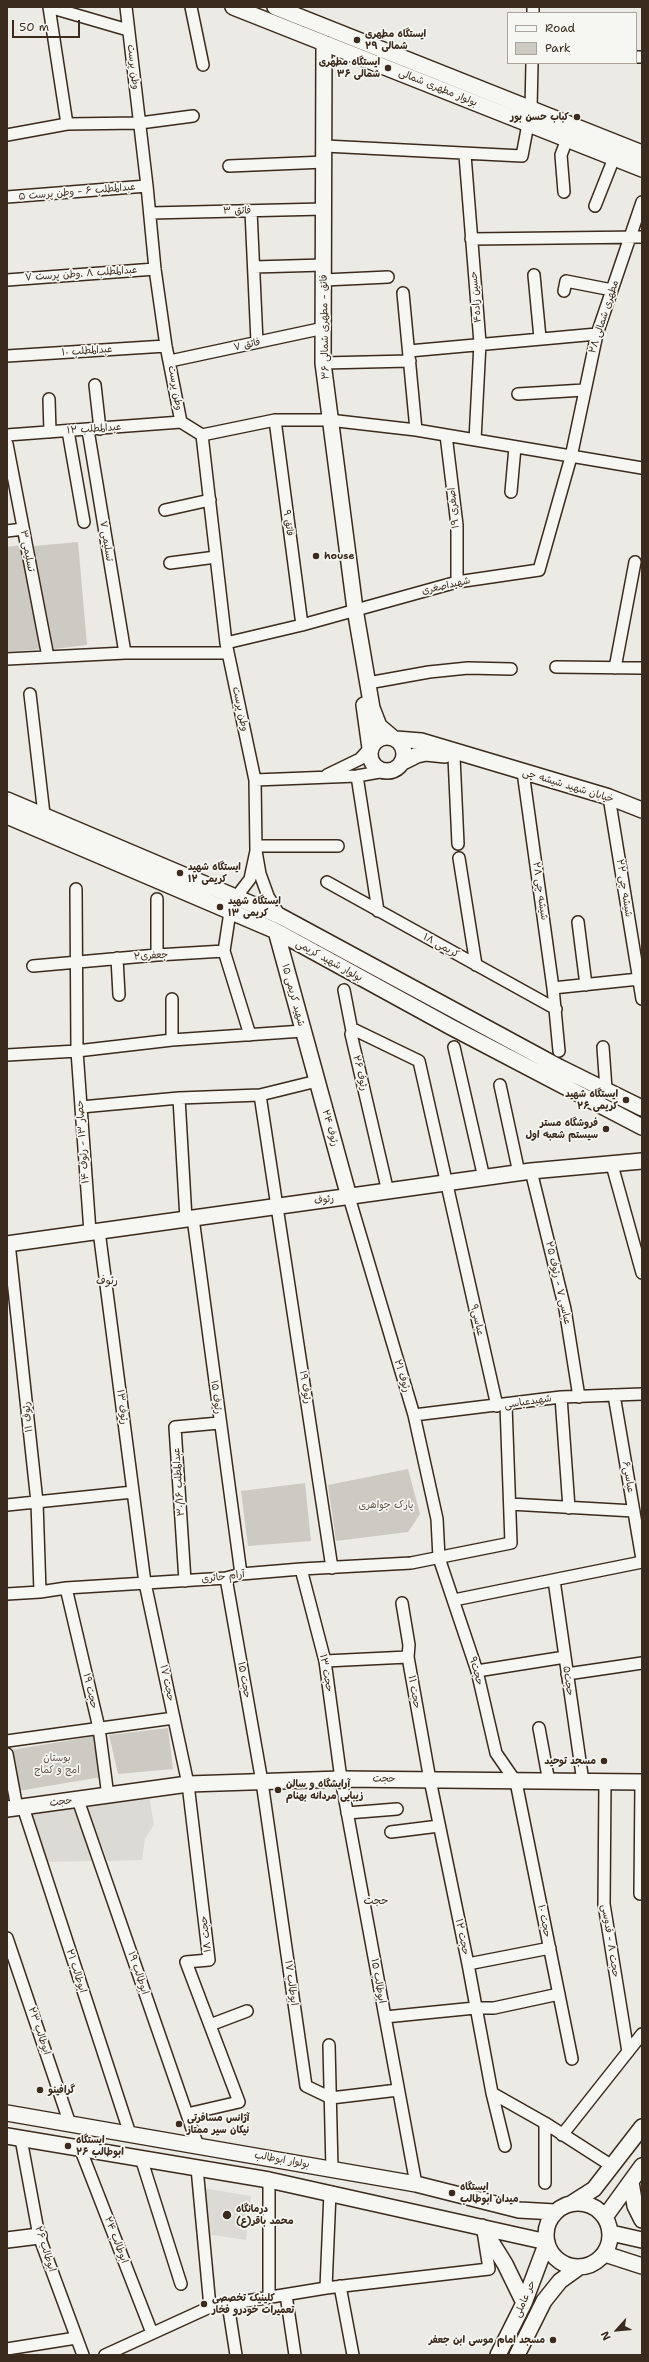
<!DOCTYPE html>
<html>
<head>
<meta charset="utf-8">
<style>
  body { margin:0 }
  #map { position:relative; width:649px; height:2362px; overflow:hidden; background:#ebeae5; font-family:"Shantell Sans",sans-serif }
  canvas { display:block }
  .frame { position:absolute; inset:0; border:8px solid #3b2a1e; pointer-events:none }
  .legend { position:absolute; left:507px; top:12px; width:130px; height:52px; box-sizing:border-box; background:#f6f6f2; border:1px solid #aba49d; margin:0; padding:5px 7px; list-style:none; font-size:12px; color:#3b2a1e }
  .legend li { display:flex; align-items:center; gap:8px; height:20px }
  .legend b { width:20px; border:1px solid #aba49d }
  .north { position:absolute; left:597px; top:2310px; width:40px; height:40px; -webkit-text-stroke:3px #f6f6f2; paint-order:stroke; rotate:243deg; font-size:11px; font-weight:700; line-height:16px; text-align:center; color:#3b2a1e }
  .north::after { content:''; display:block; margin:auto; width:14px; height:18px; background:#3b2a1e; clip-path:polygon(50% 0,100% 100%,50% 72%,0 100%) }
  .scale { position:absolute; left:12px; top:20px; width:68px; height:18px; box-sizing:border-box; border:2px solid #3b2a1e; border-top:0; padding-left:5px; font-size:12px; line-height:14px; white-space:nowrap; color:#3b2a1e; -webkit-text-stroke:3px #f6f6f2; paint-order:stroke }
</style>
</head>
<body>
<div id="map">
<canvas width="649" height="2362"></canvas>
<div class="frame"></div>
<ul class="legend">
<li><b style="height:5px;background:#f6f6f2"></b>Road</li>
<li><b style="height:11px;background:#cdcac4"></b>Park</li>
</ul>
<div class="north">N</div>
<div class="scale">50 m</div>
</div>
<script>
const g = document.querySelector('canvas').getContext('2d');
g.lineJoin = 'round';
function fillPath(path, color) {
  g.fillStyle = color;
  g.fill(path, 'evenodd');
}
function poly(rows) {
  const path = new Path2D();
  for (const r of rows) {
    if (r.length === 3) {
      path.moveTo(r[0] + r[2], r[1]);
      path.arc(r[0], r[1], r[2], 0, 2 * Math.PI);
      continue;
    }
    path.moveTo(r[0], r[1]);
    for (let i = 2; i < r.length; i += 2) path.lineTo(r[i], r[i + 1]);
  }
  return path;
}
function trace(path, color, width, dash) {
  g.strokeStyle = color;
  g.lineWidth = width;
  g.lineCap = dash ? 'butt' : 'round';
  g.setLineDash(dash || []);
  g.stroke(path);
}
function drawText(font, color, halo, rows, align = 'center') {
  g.font = font + ' "Shantell Sans","Playpen Sans Arabic",sans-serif';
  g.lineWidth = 3.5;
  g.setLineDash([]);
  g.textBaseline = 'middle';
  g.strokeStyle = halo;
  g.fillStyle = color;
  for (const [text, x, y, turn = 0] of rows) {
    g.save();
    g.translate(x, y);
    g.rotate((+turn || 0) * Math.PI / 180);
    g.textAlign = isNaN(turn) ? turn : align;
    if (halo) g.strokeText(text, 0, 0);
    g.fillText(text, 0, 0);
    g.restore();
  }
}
fillPath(poly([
  [149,1796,154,1825,145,1838,142,1860,108,1861,84,1803],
  [75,1806,92,1861,45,1862,28,1810],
  [203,2188,251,2196,246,2240,206,2234]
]), '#dcdad4');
fillPath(poly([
  [78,542,87,645,53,649,34,546],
  [22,545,42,649,7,652,7,547],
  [408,1469,420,1514,408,1532,336,1541,328,1485],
  [305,1483,311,1541,248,1546,241,1491],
  [168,1728,173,1769,118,1774,109,1735],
  [95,1736,102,1777,18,1791,11,1750]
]), '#cdcac4');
const street = poly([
  [49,7,67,124],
  [49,7,128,30],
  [126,7,147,186,155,269,166,346,181,422,202,435],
  [191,7,203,65],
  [533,13,533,7],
  [636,57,642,57],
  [531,109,532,63],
  [7,135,67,124,140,123,193,116],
  [325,146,522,156,528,124],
  [465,155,480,343,475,440],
  [229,166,325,162],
  [564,192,561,155,567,139],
  [7,197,147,186],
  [595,206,614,158],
  [251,211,257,342],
  [150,213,324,209],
  [471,239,642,237],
  [254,267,324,265],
  [534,275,540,338],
  [7,280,155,269],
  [324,280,388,277],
  [564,291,566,281,612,290],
  [403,293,416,430],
  [409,351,597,334],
  [7,356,166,346],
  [170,361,324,328],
  [323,363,410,361],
  [95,385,100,429],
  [518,394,584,390],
  [49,399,50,432],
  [275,420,302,625],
  [88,430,125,653],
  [68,431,84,522],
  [7,435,181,422],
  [202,435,275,420,329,420,416,430,642,468],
  [202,435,226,643,255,780,256,851],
  [446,435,457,525,457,582],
  [7,444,48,657],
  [511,492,515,447],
  [165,510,210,500],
  [7,531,23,529],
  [170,563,216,557],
  [226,643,302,625,457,582,539,570,571,457,597,334,642,202],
  [7,659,125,653,228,653],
  [556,667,642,668],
  [615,668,635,562],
  [368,683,429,672,468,668,511,669],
  [30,694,45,823],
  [454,757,458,844],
  [523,772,553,988,559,1051],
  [327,775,360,759,370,748],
  [357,776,378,911],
  [255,780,357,776,385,771],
  [609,797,642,999],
  [256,846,338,846],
  [459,858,476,965],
  [327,882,556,1009],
  [76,889,77,1051,90,1232],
  [237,896,250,879,256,851,260,874,268,896,280,916],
  [230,912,224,951,250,1035],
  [578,922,586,985],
  [157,955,157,899],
  [117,958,119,995],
  [33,966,157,955,224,951],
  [553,988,639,979],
  [344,990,352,1031],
  [172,999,172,1040],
  [454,1047,484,1178],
  [603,1047,606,1089],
  [7,1055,77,1051,172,1040,303,1031],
  [500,1085,519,1173],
  [260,1095,332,1568],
  [179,1098,186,1219],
  [81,1107,179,1098,260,1095,317,1081],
  [612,1165,642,1273],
  [531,1171,565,1309,579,1397],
  [388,1192,351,1034,355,1030,419,1061,497,1406],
  [349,1197,414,1415,437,1519,439,1558,477,1671,496,1753,516,1782,572,2059],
  [193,1218,241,1574],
  [99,1231,145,1583,188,1784,209,1960,186,1962,239,2102,187,2114],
  [9,1243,37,1502,40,1592],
  [614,1395,642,1559],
  [561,1397,569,1508],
  [414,1415,561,1397,642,1394],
  [510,1504,634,1511],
  [7,1505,133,1492],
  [301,1569,325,1661,341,1779,416,2184],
  [226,1578,262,1782,306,2086,331,2098],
  [554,1580,583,1782],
  [185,1581,175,1427,219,1423],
  [66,1588,99,1728,108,1796],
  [7,1594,40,1592,66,1588,226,1578,241,1574,301,1569,411,1563,511,1543,506,1405],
  [454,1600,642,1562],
  [402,1603,409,1645,408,1657,430,1780,468,1964,492,2093,505,2146],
  [325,1661,408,1657],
  [477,1671,565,1657],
  [567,1674,642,1663],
  [539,1728,549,1782],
  [7,1741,174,1718],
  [7,1754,17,1808],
  [605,1782,604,1904,628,2052],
  [78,1800,198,2146],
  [23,1807,130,2134],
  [347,1813,397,1809],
  [391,1832,439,1826],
  [640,1894,641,1782],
  [7,1938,70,2124],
  [468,1964,550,1948],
  [385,2017,475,2008,494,2008,559,1994],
  [210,2025,247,2011],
  [329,2045,332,2169],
  [492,2093,545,2123,612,2166],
  [331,2098,398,2090],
  [562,2135,642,2034],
  [21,2139,39,2236,83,2355],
  [80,2148,152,2333],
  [141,2158,181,2284],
  [197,2168,210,2307],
  [269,2180,269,2297],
  [545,2183,545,2123],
  [340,2286,353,2355],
  [326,2288,330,2192],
  [286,2295,295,2355],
  [228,2304,236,2355],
  [7,2349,76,2338],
  [105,2355,210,2307,326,2288,489,2269,483,2231]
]);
const secondary = poly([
  [233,7,642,169],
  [275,7,642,153],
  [324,43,323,363,355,609,372,708,379,726,392,737],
  [364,705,370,748],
  [387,754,17],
  [396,739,421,741,609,797,642,810],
  [401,763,417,755,426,753,445,755],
  [7,800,280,916,559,1067,642,1108],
  [7,816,276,931,451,1027,642,1127],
  [276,931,349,1197],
  [7,1244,531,1171,642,1161],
  [7,1809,188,1784,341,1779,642,1782],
  [7,2113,416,2184,519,2210,555,2212],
  [7,2136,269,2180,547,2242],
  [631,2182,635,2206,642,2220],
  [578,2235,32],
  [572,2203,594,2189,642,2127],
  [605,2217,642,2166],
  [482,2227,505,2264,524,2303],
  [611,2233,642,2240],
  [7,2240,39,2236],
  [605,2254,642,2266],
  [498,2355,524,2303,547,2242],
  [517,2355,544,2301,560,2281,578,2268]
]);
trace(street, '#3b2a1e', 14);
trace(secondary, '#3b2a1e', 18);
trace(street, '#f6f6f2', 11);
trace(secondary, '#f6f6f2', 15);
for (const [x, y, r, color] of [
  [357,40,4,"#3b2a1e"],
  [388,68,4,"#3b2a1e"],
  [577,117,4,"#3b2a1e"],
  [316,556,4,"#3b2a1e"],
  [180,873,4,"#3b2a1e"],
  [220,907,4,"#3b2a1e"],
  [626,1100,4,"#3b2a1e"],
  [606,1129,4,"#3b2a1e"],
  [604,1761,4,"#3b2a1e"],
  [278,1790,4,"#3b2a1e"],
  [40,2090,4,"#3b2a1e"],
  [179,2124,4,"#3b2a1e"],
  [68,2146,4,"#3b2a1e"],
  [452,2193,4,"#3b2a1e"],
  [227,2215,5,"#3b2a1e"],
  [204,2304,4,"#3b2a1e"],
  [553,2340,4,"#3b2a1e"]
]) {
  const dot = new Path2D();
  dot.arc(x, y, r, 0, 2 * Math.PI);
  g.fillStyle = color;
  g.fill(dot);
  trace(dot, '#f6f6f2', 1.5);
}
drawText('bold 10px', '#3b2a1e', '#f6f6f2', [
  ["ایستگاه مطهری",365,34],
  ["شمالی ۲۹",365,46],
  ["ایستگاه مطهری",380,62,"right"],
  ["شمالی ۳۶",380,74,"right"],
  ["كباب حسن بور",569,117,"right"],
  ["house",324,556],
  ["ایستگاه شهید",188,867],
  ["کریمی ۱۲",188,879],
  ["ایستگاه شهید",228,901],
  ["کریمی ۱۳",228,913],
  ["ایستگاه شهید",618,1094,"right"],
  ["کریمی ۲۶",618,1106,"right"],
  ["فروشگاه مستر",598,1123,"right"],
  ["سیستم شعبه اول",598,1135,"right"],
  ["مسجد توحید",596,1761,"right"],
  ["آرایشگاه و سالن",286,1784],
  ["زیبایی مردانه بهنام",286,1796],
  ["گرافینو",48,2090],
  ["آژانس مسافرتی",187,2118],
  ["نیکان سیر ممتاز",187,2130],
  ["ایستگاه",76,2140],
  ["ابوطالب ۲۶",76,2152],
  ["ایستگاه",460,2187],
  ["میدان ابوطالب",460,2199],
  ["درمانگاه",236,2209],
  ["محمد باقر(ع)",236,2221],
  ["کلینیک تخصصی",212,2298],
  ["تعمیرات خودرو فخار",212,2310],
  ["مسجد امام موسی ابن جعفر",545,2340,"right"]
], 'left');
drawText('10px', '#3b2a1e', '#f6f6f2', [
  ["وطن پرست",133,67,83],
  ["بولوار مطهری شمالی",438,88,22],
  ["عبدالمطلب ۶ - وطن پرست ۵",77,192,-5],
  ["فاتق ۳",237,211,-1],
  ["عبدالمطلب ۸ .وطن پرست ۷",81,274,-4],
  ["حسین زاده۴",476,297,-95],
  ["مطهری شمالی ۲۸",604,317,-72],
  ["فاتق - مطهری شمالی ۳۶",325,327,-91],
  ["فاتق ۷",247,345,-12],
  ["عبدالمطلب ۱۰",87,351,-4],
  ["وطن پرست",175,388,80],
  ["عبدالمطلب ۱۲",94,429,-4],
  ["اصغری ۱۹",454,508,-96],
  ["فاتق ۹",288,523,82],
  ["تسلیمی ۷",106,541,81],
  ["تسلیمی ۳",27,551,79],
  ["شهیداصغری",446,586,-13],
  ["وطن پرست",240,709,78],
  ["خیابان شهید شیشه چی",568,786,17],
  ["شیشه چی ۲۲",624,888,81],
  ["شیشه چی ۲۸",540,891,82],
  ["کریمی ۱۸",441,946,29],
  ["جعفری۲",151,956,-4],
  ["بولوار شهید کریمی",329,961,29],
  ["شهید کریمی ۱۵",293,995,75],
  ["رئوف ۲۶",360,1073,77],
  ["رئوف ۲۴",330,1128,75],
  ["حصار ۱۳ - رئوف ۱۴",83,1142,-94],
  ["رئوف",324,1200,-8],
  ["عباسی ۷ - رئوف ۲۵",558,1283,77],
  ["عباسی۹",477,1320,77],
  ["رئوف ۲۱",402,1376,73],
  ["رئوف ۱۹",305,1387,81],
  ["رئوف ۱۵",216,1397,83],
  ["شهیدعباسی",528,1402,-8],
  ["رئوف ۱۳",122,1407,83],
  ["رئوف ۱۱",28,1417,-96],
  ["عباسی۶",628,1477,80],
  ["عبدالمطلب ۳۰/۱۶",179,1482,-94],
  ["آرام حائری",223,1577,-7],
  ["حجت۹",476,1671,74],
  ["حجت ۱۳",326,1673,80],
  ["حجت ۱۵",244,1680,80],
  ["حجت۵",568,1681,82],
  ["حجت ۱۷",167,1683,78],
  ["حجت ۱۹",90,1691,77],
  ["حجت ۱۱",414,1692,80],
  ["حجت",384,1779,1],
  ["حجت",61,1802,-7],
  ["حجت ۱۰",544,1921,79],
  ["حجت ۱۸",206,1934,-97],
  ["حجت ۱۲",462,1937,78],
  ["حجت ۸ - قدوسی",610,1941,81],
  ["ابوطالب ۲۱",76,1971,72],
  ["ابوطالب ۱۹",138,1973,71],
  ["ابوطالب ۱۵",378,1981,80],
  ["ابوطالب ۱۷",291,1983,82],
  ["ابوطالب ۲۳",39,2031,71],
  ["بولوار ابوطالب",282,2160,10],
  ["ابوطالب ۲۴",116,2240,69],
  ["ابوطالب ۲۶",45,2249,72],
  ["حر عاملی",525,2299,-66]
]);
drawText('10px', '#605248', '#f6f6f2', [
  ["پارک جواهری",386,1505],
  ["بوستان",57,1758],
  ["امج و کماج",57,1770]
]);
drawText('11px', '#3b2a1e', '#f6f6f2', [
  ["رئوف",107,1281],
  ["حجت",376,1901]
]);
</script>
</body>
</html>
